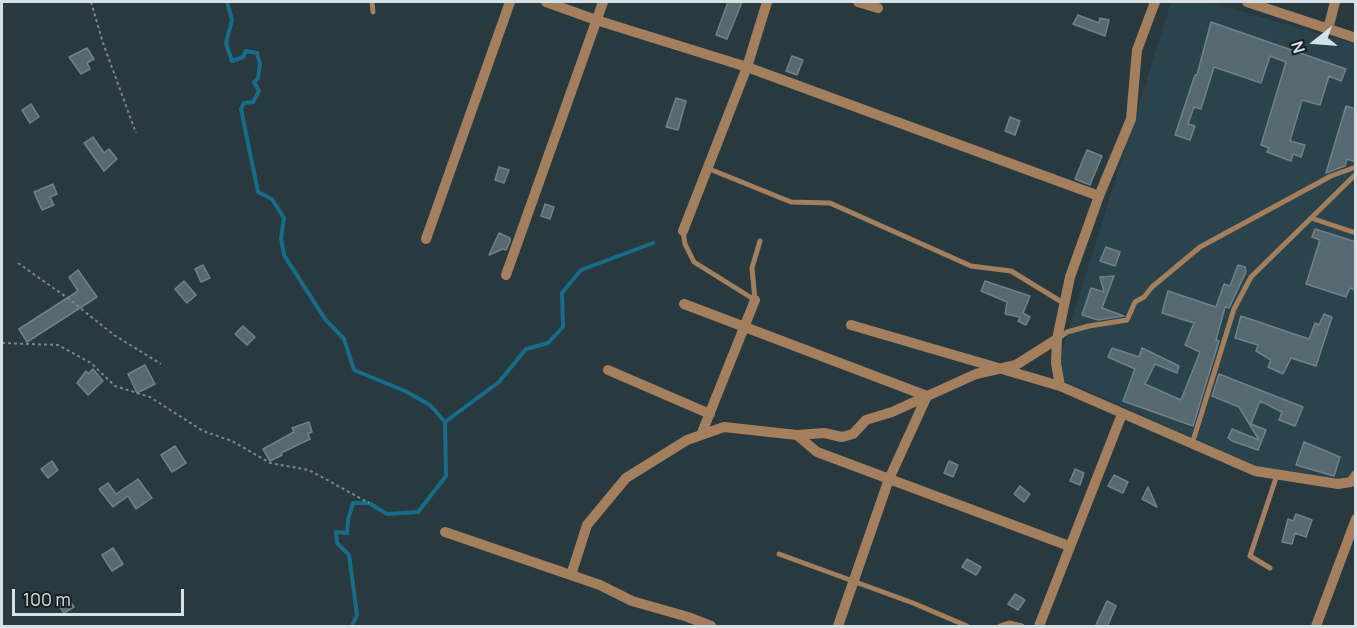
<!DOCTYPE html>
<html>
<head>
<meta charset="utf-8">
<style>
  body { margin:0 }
  #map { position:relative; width:1357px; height:628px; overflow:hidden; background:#283940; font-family:Manrope,sans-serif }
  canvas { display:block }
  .frame { position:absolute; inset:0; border:3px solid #d6e1e5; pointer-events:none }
  .north { position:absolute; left:1285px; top:12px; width:60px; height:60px; -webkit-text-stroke:4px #171f22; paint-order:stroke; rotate:253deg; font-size:16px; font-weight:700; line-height:24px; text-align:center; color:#d6e1e5 }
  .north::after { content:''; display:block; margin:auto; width:21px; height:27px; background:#d6e1e5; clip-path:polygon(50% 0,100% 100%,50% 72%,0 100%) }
  .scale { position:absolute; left:12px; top:589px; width:172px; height:27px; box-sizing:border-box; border:3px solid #d6e1e5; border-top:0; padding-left:8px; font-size:18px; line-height:21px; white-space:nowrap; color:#d6e1e5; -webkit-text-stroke:4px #171f22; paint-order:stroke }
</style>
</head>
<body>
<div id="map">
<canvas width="1357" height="628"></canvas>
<div class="frame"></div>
<div class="north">N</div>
<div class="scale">100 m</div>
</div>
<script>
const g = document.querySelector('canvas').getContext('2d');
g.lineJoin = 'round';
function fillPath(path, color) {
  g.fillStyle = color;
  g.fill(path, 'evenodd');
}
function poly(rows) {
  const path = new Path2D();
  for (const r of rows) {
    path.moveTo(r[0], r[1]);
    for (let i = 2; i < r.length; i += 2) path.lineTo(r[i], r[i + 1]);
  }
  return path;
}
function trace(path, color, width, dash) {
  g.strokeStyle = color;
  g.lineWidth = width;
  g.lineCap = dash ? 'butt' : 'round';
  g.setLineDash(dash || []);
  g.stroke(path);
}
fillPath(poly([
  [1171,2,1208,2,1355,44,1356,464,1348,481,1261,468,1054,376]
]), '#2a434d');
trace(poly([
  [227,2,232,20,226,43,232,61,243,57,246,51,257,53,260,64,258,78,254,82,259,91,253,102,244,103,241,109,258,192,272,199,284,218,281,238,284,255,325,319,344,339,354,370,405,391,430,405,445,422,446,476,418,512,387,514,369,503,353,503,348,520,347,533,336,532,337,543,349,555,357,615,352,626],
  [445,422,499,382,526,349,548,343,563,327,562,293,581,270,653,243]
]), '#176d88', 4);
const building = poly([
  [728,2,742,2,727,39,716,35,728,2],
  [1078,15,1099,23,1100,18,1109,20,1105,36,1073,24,1078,15],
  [1211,22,1346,69,1341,81,1329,76,1320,105,1302,100,1290,141,1305,145,1301,157,1293,154,1291,161,1267,152,1269,148,1261,145,1286,62,1270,56,1261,83,1214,67,1201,109,1194,107,1188,124,1195,126,1190,140,1175,135,1195,75,1197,75,1211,22],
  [87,48,94,59,87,63,90,69,81,74,69,57,87,48],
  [792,56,803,60,797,75,786,71,792,56],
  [676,98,686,101,678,130,666,127,676,98],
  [31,104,39,117,30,123,22,110,31,104],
  [1346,106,1356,109,1356,162,1347,159,1345,166,1326,173,1346,106],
  [1010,117,1020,121,1015,135,1005,131,1010,117],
  [93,137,104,153,109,149,117,159,104,171,84,143,93,137],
  [1087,150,1102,156,1090,185,1075,179,1087,150],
  [499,167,509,170,504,183,495,180,499,167],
  [53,184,57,194,50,197,54,205,42,210,34,192,53,184],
  [545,204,554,207,550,219,541,216,545,204],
  [1315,229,1356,242,1356,290,1350,288,1346,297,1306,284,1320,240,1312,237,1315,229],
  [499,233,510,238,510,242,506,250,503,249,489,255,499,233],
  [1106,247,1120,252,1115,266,1100,261,1106,247],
  [203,265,210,278,201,282,195,269,203,265],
  [1238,265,1245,267,1246,272,1229,308,1225,307,1216,340,1219,341,1193,426,1123,401,1135,369,1108,357,1112,348,1139,357,1142,348,1179,366,1177,373,1155,364,1145,384,1181,400,1200,352,1185,345,1194,323,1162,313,1168,291,1216,307,1224,284,1230,286,1238,265],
  [78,270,97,297,27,342,19,329,78,291,69,277,78,270],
  [1114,276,1102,308,1124,316,1098,320,1082,315,1091,288,1104,292,1100,277,1114,276],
  [184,281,196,295,187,303,175,289,184,281],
  [985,281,1030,296,1023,313,1030,317,1026,325,1018,321,1020,317,1005,314,1007,302,981,291,985,281],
  [1324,314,1332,317,1316,366,1291,358,1283,374,1268,367,1271,360,1256,351,1258,345,1235,338,1241,316,1309,339,1315,323,1319,325,1324,314],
  [243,326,255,337,247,345,235,334,243,326],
  [145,365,155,384,137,393,128,374,145,365],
  [93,369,103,381,88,395,77,383,86,371,88,374,93,369],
  [1219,374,1303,407,1295,426,1279,420,1282,412,1260,401,1251,424,1266,430,1258,450,1232,441,1228,438,1232,429,1259,440,1239,407,1212,396,1219,374],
  [309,422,312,432,308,434,310,439,281,453,282,455,270,461,263,449,294,432,292,428,309,422],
  [1304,442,1340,457,1334,476,1296,465,1304,442],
  [175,446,186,463,172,472,161,455,175,446],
  [52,461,58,470,48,478,41,469,52,461],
  [949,461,958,465,953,477,944,473,949,461],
  [1075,469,1084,473,1080,485,1070,481,1075,469],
  [1114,475,1128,482,1123,493,1108,486,1114,475],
  [138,479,152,498,136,509,128,496,113,507,99,489,108,483,116,494,138,479],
  [1020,486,1030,494,1024,502,1014,494,1020,486],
  [1148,487,1157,507,1142,499,1148,487],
  [1296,514,1312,520,1306,537,1295,533,1292,544,1282,542,1288,519,1293,521,1296,514],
  [113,548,123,564,112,571,102,555,113,548],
  [967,559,981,567,976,575,962,567,967,559],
  [1015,594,1025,600,1018,610,1008,604,1015,594],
  [66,595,74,607,64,613,56,602,66,595],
  [1107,601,1116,606,1107,627,1095,627,1107,601]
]);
fillPath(building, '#576970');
trace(building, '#6f828a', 1.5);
trace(poly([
  [91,2,103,43,136,133],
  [18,263,69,299,114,335,161,364],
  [2,343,58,345,91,363,115,386,150,397,203,431,232,441,270,463,309,470,369,503]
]), '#79878d', 2, [3, 3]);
trace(poly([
  [372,2,373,12],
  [707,168,791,202,830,203,971,266,1011,271,1065,304],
  [1311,218,1356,233],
  [683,231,685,244,694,262,755,300],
  [755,300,752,268,760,241],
  [1059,338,1067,332,1089,326,1127,320,1135,302,1144,297,1152,287,1200,247,1331,176,1356,167],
  [1192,444,1234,309,1251,277,1356,174],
  [779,554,913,603,967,626],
  [1270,568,1250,556,1277,475],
  [1000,626,1009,623,1022,626]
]), '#a47f5d', 5);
trace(poly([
  [546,2,596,20,747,67,1099,196],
  [858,2,878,8],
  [1247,2,1356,38],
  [1328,29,1335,2],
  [683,231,747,67,767,2],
  [426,239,510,2],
  [506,275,603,2],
  [684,304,927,396,889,479,838,626],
  [851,325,1060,386,1255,471,1338,484,1351,482,1356,475],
  [608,370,710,414],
  [1060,386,1056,363,1057,339,1070,277,1099,196,1131,119,1137,50,1155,2],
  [701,435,755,300],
  [797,435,817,452,1069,546],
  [445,532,600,585,632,601,688,617,711,626],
  [571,575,587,525,626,478,687,440,724,427,797,435,824,433,842,437,853,434,866,420,892,412,976,374,1016,365,1057,339],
  [1039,626,1122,414],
  [1316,626,1356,519]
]), '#a47f5d', 10);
</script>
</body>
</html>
